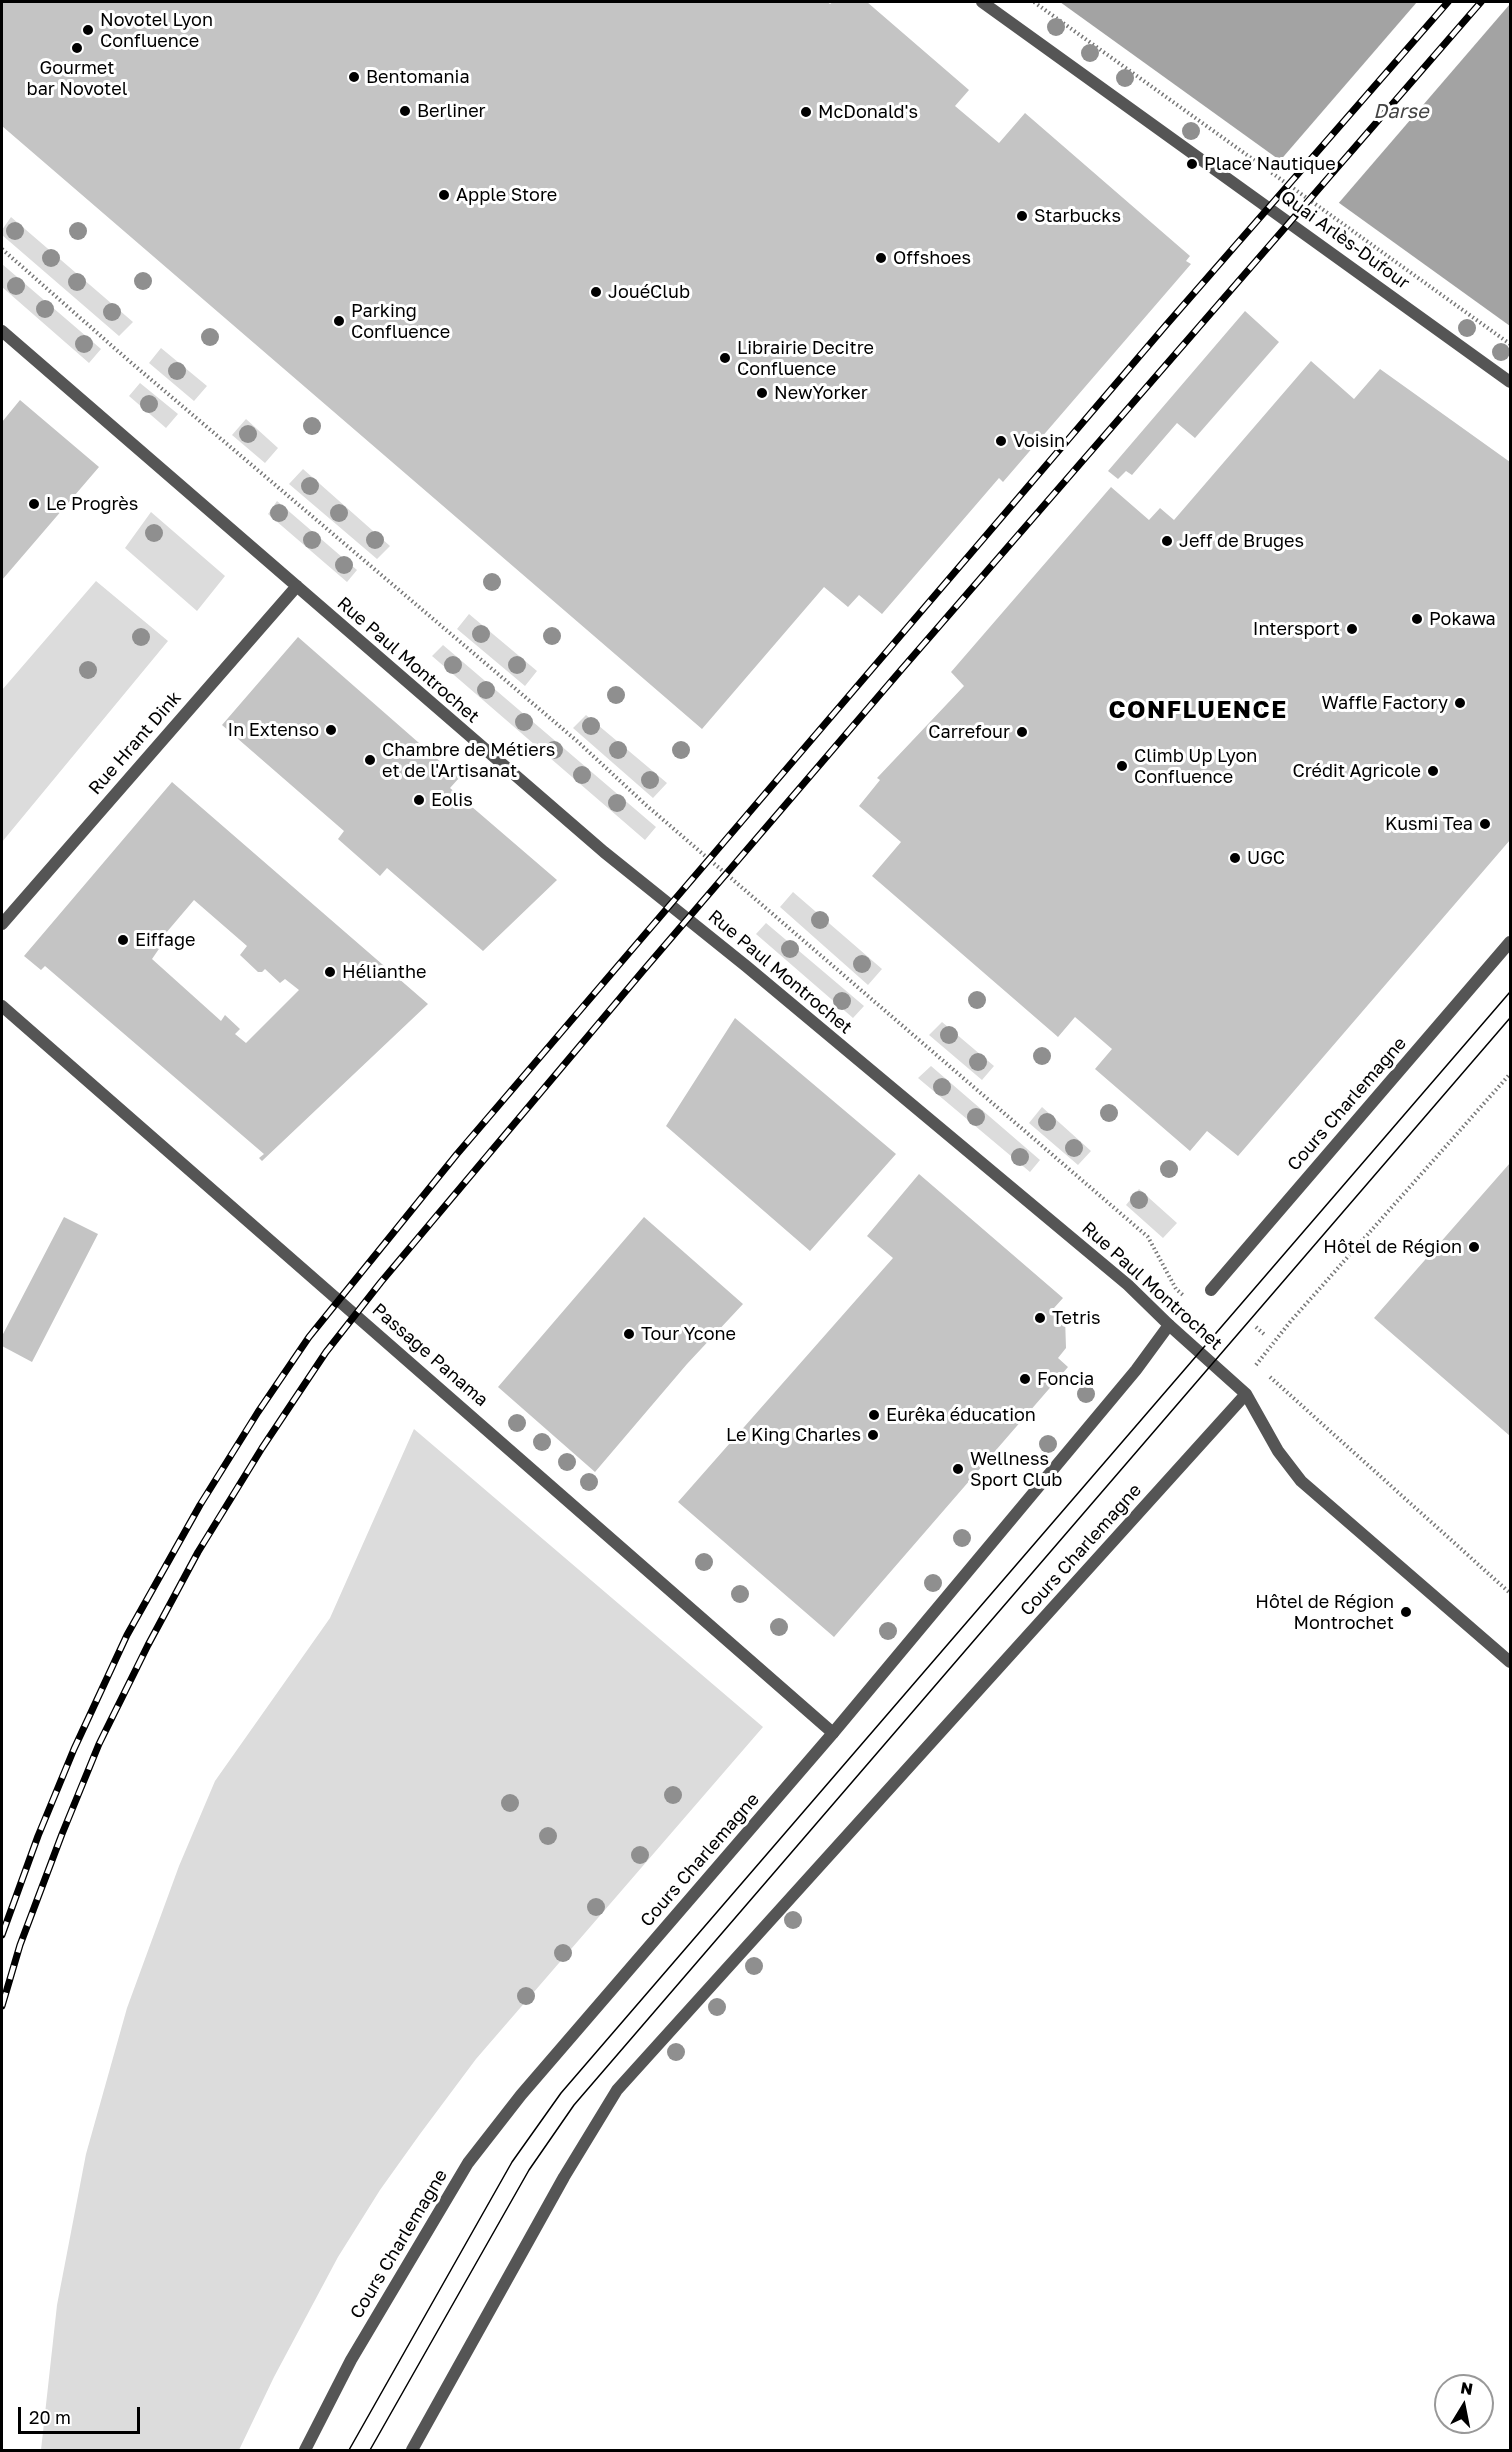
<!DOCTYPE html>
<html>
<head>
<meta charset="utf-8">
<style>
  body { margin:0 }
  #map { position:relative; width:1512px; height:2452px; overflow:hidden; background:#fff; font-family:"Golos Text",sans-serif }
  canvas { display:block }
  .frame { position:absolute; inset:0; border:3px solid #000; pointer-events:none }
  .north { position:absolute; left:1434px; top:2374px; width:60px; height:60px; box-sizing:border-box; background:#fff; border:2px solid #999; border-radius:50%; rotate:10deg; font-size:16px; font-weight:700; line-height:24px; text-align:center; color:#000 }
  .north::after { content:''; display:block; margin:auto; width:21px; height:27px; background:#000; clip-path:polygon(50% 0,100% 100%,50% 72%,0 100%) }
  .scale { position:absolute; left:18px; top:2407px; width:122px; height:27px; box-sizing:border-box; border:3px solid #000; border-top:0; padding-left:8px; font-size:18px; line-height:21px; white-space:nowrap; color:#000; -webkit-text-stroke:4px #fff; paint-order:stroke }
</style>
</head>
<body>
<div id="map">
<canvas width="1512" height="2452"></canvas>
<div class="frame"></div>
<div class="north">N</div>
<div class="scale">20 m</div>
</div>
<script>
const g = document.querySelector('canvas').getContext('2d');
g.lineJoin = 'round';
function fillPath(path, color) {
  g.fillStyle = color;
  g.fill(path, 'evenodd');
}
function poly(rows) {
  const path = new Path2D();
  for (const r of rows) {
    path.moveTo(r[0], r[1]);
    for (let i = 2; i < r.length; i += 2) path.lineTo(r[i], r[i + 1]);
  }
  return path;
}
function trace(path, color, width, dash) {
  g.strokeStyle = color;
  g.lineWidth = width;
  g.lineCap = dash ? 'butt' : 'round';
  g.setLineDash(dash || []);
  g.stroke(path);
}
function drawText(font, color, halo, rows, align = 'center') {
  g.font = font + ' "Golos Text",sans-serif';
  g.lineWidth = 6;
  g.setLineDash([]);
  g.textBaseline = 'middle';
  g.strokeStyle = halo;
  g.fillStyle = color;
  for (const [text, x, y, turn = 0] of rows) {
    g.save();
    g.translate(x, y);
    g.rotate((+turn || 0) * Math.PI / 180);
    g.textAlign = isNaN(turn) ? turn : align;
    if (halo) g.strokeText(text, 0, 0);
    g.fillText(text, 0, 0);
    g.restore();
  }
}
fillPath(poly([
  [11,217,133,322,119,336,2,235,2,230],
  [2,264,101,349,89,363,2,287],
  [161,348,207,386,194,401,149,363],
  [140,383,178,414,166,428,129,396],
  [246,419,278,448,265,463,232,435],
  [303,469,390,546,377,559,289,484],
  [277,501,357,570,347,582,268,514],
  [151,512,225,576,197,611,125,548],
  [96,581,168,641,2,842,2,690],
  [469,614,537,671,525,686,457,629],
  [443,645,656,827,645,840,432,656],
  [586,715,667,783,653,798,573,728],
  [793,892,882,969,868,985,780,907],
  [766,923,864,1006,853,1018,756,934],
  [942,1022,994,1066,982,1080,929,1035],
  [931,1066,1040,1160,1030,1172,918,1078],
  [1042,1107,1091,1151,1078,1165,1029,1123],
  [1139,1189,1177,1223,1163,1238,1126,1205],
  [414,1429,763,1727,476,2059,420,2134,380,2190,338,2257,274,2377,239,2450,41,2450,57,2305,86,2154,127,2008,179,1866,215,1781,330,1618]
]), '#dcdcdc');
fillPath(poly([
  [1060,2,1510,2,1510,326]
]), '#a3a3a3');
fillPath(poly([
  [1417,2,1510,2,1510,4,1337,205,1278,163]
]), '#fff');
fillPath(poly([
  [2,2,827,2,830,4,833,2,867,2,969,90,955,106,999,143,1025,113,1190,256,1186,261,1191,264,1003,482,999,478,882,614,859,595,848,607,824,587,702,729,2,126],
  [1245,311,1279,342,1195,438,1177,423,1132,475,1126,471,1118,479,1108,471],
  [1311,361,1354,399,1380,369,1510,462,1510,840,1238,1156,1207,1131,1190,1151,1095,1069,1112,1049,1075,1017,1058,1037,872,876,901,842,859,806,880,780,877,778,964,686,951,672,1111,487,1149,520,1160,508,1174,520],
  [20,400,99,467,2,580,2,422],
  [298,637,459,778,450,788,557,880,483,951,387,868,380,876,338,839,344,831,222,725],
  [172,782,428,1004,262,1161,259,1158,264,1154,45,966,41,970,24,956],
  [194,900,247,946,240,955,258,972,262,972,265,969,280,983,285,979,299,990,246,1043,235,1034,240,1029,225,1015,221,1021,152,959,163,943,160,940],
  [735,1018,896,1154,810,1251,666,1126],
  [1510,1163,1510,1436,1374,1318],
  [919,1174,1063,1298,1054,1308,1065,1317,1066,1348,1058,1358,1068,1367,834,1637,678,1502,893,1258,867,1236],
  [64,1217,98,1234,32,1362,2,1346,2,1336],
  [644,1217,743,1304,687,1364,595,1472,498,1387]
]), '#c4c4c4');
trace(poly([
  [1034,2,1510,344],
  [2,249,128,360,577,741,646,805,1148,1237,1176,1289,1184,1296],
  [1256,1327,1265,1335],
  [1256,1365,1290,1322,1510,1074],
  [1270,1377,1510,1593]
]), '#777', 4, [1.5, 3]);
trace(poly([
  [982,2,1510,382],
  [1211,1290,1510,942]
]), '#555', 12);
trace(poly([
  [2,331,604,852,746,966,1128,1285,1169,1325],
  [2,924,297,586],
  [2,1006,833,1733]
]), '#555', 12);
trace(poly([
  [305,2450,351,2360,468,2163,521,2095,833,1733,1136,1370,1169,1325,1246,1394,1278,1451,1301,1481,1510,1662],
  [412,2450,564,2177,617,2090,1246,1394]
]), '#555', 12);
trace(poly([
  [349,2450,512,2162,561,2093,1510,992],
  [370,2450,529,2170,574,2105,1510,1018]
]), '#000', 1.5);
const rail = poly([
  [2,1935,38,1836,74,1749,127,1635,200,1505,258,1412,309,1337,457,1154,1167,324,1448,2],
  [2,2006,20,1945,62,1834,99,1744,148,1645,198,1552,262,1448,326,1352,381,1282,642,972,901,670,1481,2]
]);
trace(rail, '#000', 7);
trace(rail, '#fff', 4.5, [14]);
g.fillStyle = '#8f8f8f';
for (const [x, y] of [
  [1056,27],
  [1090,53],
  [1125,78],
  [1191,131],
  [15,231],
  [78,231],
  [51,258],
  [143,281],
  [77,282],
  [16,286],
  [45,309],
  [112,312],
  [1467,328],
  [210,337],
  [84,344],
  [1501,352],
  [177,371],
  [149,404],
  [312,426],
  [248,434],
  [310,486],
  [279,513],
  [339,513],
  [154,533],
  [312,540],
  [375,540],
  [344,565],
  [492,582],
  [481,634],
  [552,636],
  [141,637],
  [453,665],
  [517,665],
  [88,670],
  [486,690],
  [616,695],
  [524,722],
  [591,726],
  [554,750],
  [618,750],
  [681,750],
  [582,775],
  [650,780],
  [617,803],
  [820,920],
  [790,949],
  [862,964],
  [977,1000],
  [842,1001],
  [949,1035],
  [1042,1056],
  [978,1062],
  [942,1087],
  [1109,1113],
  [976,1117],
  [1047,1122],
  [1074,1148],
  [1020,1157],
  [1169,1169],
  [1139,1200],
  [1086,1394],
  [517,1423],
  [542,1442],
  [1048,1444],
  [567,1462],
  [589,1482],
  [962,1538],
  [704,1562],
  [933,1583],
  [740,1594],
  [779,1627],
  [888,1631],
  [673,1795],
  [510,1803],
  [548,1836],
  [640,1855],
  [596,1907],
  [793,1920],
  [563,1953],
  [754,1966],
  [526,1996],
  [717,2007],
  [676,2052]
]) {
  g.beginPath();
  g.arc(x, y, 9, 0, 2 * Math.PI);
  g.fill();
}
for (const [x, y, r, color] of [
  [88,30,6,"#000"],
  [77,48,6,"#000"],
  [354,77,6,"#000"],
  [405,111,6,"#000"],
  [806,112,6,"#000"],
  [1192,164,6,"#000"],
  [444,195,6,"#000"],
  [1022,216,6,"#000"],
  [881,258,6,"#000"],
  [596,292,6,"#000"],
  [339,321,6,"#000"],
  [725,358,6,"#000"],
  [762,393,6,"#000"],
  [1001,441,6,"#000"],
  [34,504,6,"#000"],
  [1167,541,6,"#000"],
  [1417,619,6,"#000"],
  [1352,629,6,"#000"],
  [1460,703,6,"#000"],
  [331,730,6,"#000"],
  [1022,732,6,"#000"],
  [370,760,6,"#000"],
  [1122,766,6,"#000"],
  [1433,771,6,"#000"],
  [419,800,6,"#000"],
  [1485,824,6,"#000"],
  [1235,858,6,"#000"],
  [123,940,6,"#000"],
  [330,972,6,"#000"],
  [1474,1247,6,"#000"],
  [1040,1318,6,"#000"],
  [629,1334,6,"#000"],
  [1025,1379,6,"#000"],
  [874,1415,6,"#000"],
  [873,1435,6,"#000"],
  [958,1469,6,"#000"],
  [1406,1612,6,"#000"]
]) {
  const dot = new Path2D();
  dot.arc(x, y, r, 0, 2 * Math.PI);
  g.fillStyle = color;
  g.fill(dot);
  trace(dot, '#fff', 2);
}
drawText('18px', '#000', '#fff', [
  ["Novotel Lyon",100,20],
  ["Confluence",100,41],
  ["Gourmet",77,68,"center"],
  ["bar Novotel",77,89,"center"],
  ["Bentomania",366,77],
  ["Berliner",417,111],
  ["McDonald's",818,112],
  ["Place Nautique",1204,164],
  ["Apple Store",456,195],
  ["Starbucks",1034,216],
  ["Offshoes",893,258],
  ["JouéClub",608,292],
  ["Parking",351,311],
  ["Confluence",351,332],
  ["Librairie Decitre",737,348],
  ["Confluence",737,369],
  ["NewYorker",774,393],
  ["Voisin",1013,441],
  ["Le Progrès",46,504],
  ["Jeff de Bruges",1179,541],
  ["Pokawa",1429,619],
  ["Intersport",1340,629,"right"],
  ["Waffle Factory",1448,703,"right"],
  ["In Extenso",319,730,"right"],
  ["Carrefour",1010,732,"right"],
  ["Chambre de Métiers",382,750],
  ["et de l'Artisanat",382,771],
  ["Climb Up Lyon",1134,756],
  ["Confluence",1134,777],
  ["Crédit Agricole",1421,771,"right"],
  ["Eolis",431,800],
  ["Kusmi Tea",1473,824,"right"],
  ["UGC",1247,858],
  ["Eiffage",135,940],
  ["Hélianthe",342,972],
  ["Hôtel de Région",1462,1247,"right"],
  ["Tetris",1052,1318],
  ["Tour Ycone",641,1334],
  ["Foncia",1037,1379],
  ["Eurêka éducation",886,1415],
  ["Le King Charles",861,1435,"right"],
  ["Wellness",970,1459],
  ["Sport Club",970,1480],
  ["Hôtel de Région",1394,1602,"right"],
  ["Montrochet",1394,1623,"right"]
], 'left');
drawText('18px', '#000', '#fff', [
  ["Quai Arlès-Dufour",1345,240,36],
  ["Rue Paul Montrochet",408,660,41],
  ["Rue Hrant Dink",135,743,-49],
  ["Rue Paul Montrochet",780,972,40],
  ["Cours Charlemagne",1347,1104,-49],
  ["Rue Paul Montrochet",1152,1286,42],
  ["Passage Panama",430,1355,41],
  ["Cours Charlemagne",1081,1550,-48],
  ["Cours Charlemagne",700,1860,-49],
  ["Cours Charlemagne",399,2244,-59]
]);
drawText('italic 20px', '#444', '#fff', [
  ["Darse",1401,112]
]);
g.letterSpacing = '1.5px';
drawText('bold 24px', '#000', '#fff', [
  ["CONFLUENCE",1198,710]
]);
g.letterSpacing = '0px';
</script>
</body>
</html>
